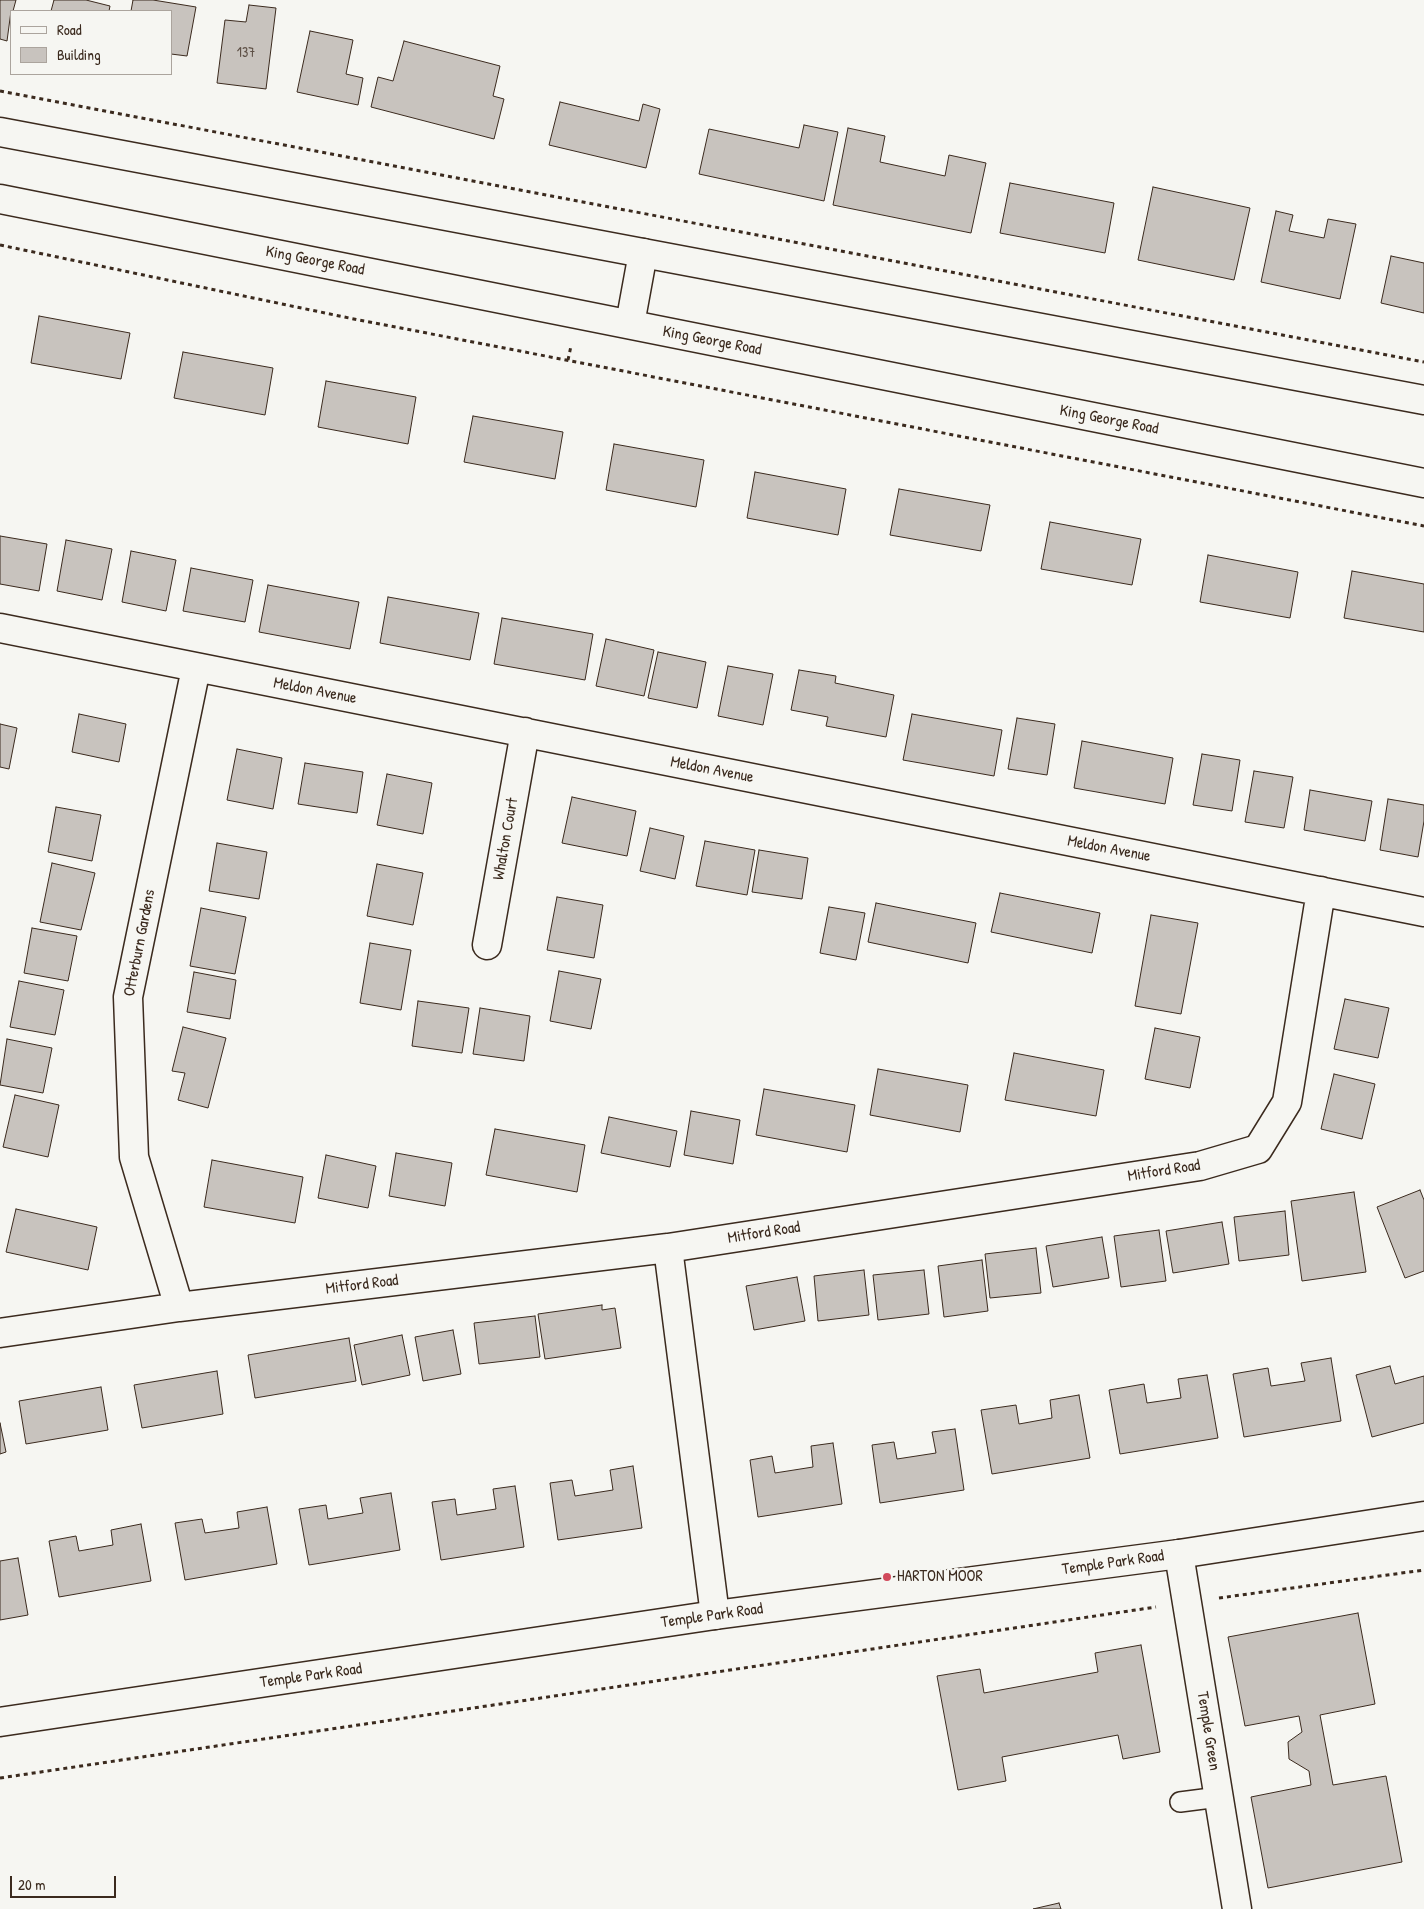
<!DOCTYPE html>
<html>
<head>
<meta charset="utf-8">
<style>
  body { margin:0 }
  #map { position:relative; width:1424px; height:1909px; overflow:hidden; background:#f6f6f2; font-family:"Patrick Hand",sans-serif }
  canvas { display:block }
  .legend { position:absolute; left:10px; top:10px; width:162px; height:65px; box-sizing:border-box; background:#f6f6f2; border:1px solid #aba49d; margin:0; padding:6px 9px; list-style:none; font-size:15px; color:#3b2a1e }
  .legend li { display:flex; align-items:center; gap:10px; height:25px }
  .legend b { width:25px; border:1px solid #aba49d }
  .scale { position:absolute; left:10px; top:1876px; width:106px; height:22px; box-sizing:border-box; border:2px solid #3b2a1e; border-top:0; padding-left:6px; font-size:15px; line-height:18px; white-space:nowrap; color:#3b2a1e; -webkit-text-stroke:4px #f6f6f2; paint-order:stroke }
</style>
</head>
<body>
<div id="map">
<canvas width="1424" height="1909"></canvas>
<ul class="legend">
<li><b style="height:6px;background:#f6f6f2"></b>Road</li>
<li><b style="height:14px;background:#c8c3be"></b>Building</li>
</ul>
<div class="scale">20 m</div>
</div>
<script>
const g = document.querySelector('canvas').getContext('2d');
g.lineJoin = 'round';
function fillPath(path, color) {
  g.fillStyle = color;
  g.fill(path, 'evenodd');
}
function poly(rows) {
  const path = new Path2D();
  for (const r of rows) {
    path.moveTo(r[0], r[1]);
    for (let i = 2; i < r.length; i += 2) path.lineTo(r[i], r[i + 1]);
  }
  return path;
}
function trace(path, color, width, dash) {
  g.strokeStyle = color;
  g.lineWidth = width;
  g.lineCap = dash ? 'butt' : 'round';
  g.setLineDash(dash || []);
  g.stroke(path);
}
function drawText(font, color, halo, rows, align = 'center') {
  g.font = font + ' "Patrick Hand",sans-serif';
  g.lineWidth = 5;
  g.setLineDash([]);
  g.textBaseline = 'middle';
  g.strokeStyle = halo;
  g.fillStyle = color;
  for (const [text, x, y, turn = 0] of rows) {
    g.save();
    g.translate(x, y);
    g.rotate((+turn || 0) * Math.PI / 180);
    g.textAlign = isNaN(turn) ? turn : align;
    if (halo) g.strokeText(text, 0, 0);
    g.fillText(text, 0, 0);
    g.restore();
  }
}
const building = poly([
  [0,0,16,0,13,11,11,11,7,41,0,39,0,0],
  [54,0,86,0,110,6,109,11,51,11,54,0],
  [133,0,153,0,196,7,187,56,171,54,171,11,131,11,133,0],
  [249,5,276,8,266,89,217,83,225,20,246,22,249,5],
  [310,31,353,40,346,74,363,78,358,105,297,92,310,31],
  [404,41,500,66,493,96,504,99,494,139,371,107,378,77,393,81,404,41],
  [560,102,639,121,643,104,660,109,646,168,549,145,560,102],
  [804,125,838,132,824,201,699,174,709,129,799,148,804,125],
  [848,128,885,136,880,162,945,176,949,155,986,163,971,233,833,205,848,128],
  [1010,183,1114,203,1105,253,1000,233,1010,183],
  [1153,187,1250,208,1234,280,1138,260,1153,187],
  [1276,211,1293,215,1289,231,1324,238,1328,219,1356,224,1340,299,1261,282,1276,211],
  [1391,256,1424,263,1424,313,1381,303,1391,256],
  [39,316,130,333,121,379,31,363,39,316],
  [183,352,273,368,265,415,174,398,183,352],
  [326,381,416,397,408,444,318,427,326,381],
  [473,416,563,432,555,479,464,462,473,416],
  [614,444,704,460,696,507,606,490,614,444],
  [755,472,846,489,838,535,747,518,755,472],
  [899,489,990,505,981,551,890,535,899,489],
  [1050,522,1141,539,1132,585,1041,569,1050,522],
  [0,536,47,544,39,591,0,584,0,536],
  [66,540,112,549,102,600,57,591,66,540],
  [131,551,176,560,166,611,122,602,131,551],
  [1208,555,1298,572,1290,618,1200,602,1208,555],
  [191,568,253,580,245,622,183,611,191,568],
  [1352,571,1424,584,1424,632,1344,618,1352,571],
  [268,585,359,602,350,649,259,632,268,585],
  [388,597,479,613,470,660,380,643,388,597],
  [502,618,593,634,585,680,494,664,502,618],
  [606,639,654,650,644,696,596,686,606,639],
  [658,652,706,662,697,708,648,698,658,652],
  [728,666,773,674,763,725,718,716,728,666],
  [799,670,836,676,835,683,894,695,886,737,826,726,828,717,791,710,799,670],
  [79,714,126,724,119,762,72,752,79,714],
  [912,714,1002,730,994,776,903,760,912,714],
  [1017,718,1055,724,1047,775,1008,769,1017,718],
  [0,724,17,728,9,769,0,767,0,724],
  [1082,741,1173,758,1165,804,1074,788,1082,741],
  [237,749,282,758,273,809,227,800,237,749],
  [1202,754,1240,760,1232,811,1193,805,1202,754],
  [305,763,363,772,357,813,298,804,305,763],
  [1254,771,1293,777,1284,828,1245,822,1254,771],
  [387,774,432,783,423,834,377,825,387,774],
  [1310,790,1372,801,1365,841,1304,830,1310,790],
  [572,797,636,811,627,856,562,843,572,797],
  [1388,799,1424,805,1424,821,1418,857,1380,850,1388,799],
  [56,807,101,815,92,861,48,852,56,807],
  [650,828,684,836,675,879,640,871,650,828],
  [705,841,755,850,747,895,696,886,705,841],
  [217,843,267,852,259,899,209,891,217,843],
  [759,850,808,858,802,899,752,892,759,850],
  [52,863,95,873,81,930,40,922,52,863],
  [377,864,423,873,413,925,367,916,377,864],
  [1000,893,1100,913,1092,953,991,932,1000,893],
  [557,897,603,905,594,958,547,950,557,897],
  [876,903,976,923,968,963,868,942,876,903],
  [829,907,865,913,856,960,820,953,829,907],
  [201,908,246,917,235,974,190,966,201,908],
  [1151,915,1198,923,1181,1014,1135,1006,1151,915],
  [32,928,77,936,68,981,24,973,32,928],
  [370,943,411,950,401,1010,360,1003,370,943],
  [559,971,601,979,591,1029,550,1021,559,971],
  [194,972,236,980,230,1019,187,1012,194,972],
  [19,981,64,990,55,1035,10,1027,19,981],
  [1345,999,1389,1008,1378,1058,1334,1049,1345,999],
  [418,1001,469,1008,462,1053,412,1046,418,1001],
  [480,1008,530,1016,524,1061,473,1054,480,1008],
  [183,1027,226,1038,208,1108,178,1100,185,1073,172,1071,183,1027],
  [1155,1028,1200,1037,1190,1088,1145,1079,1155,1028],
  [7,1039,52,1048,43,1093,0,1085,7,1039],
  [1014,1053,1104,1070,1096,1116,1005,1100,1014,1053],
  [878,1069,968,1085,960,1132,870,1115,878,1069],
  [1334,1074,1375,1084,1362,1139,1321,1129,1334,1074],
  [764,1089,855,1105,847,1152,756,1135,764,1089],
  [15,1095,59,1105,48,1157,3,1147,15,1095],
  [691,1111,740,1120,733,1164,684,1155,691,1111],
  [609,1117,677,1131,670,1167,601,1153,609,1117],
  [495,1129,585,1145,577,1192,486,1175,495,1129],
  [396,1153,452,1163,445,1206,389,1196,396,1153],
  [326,1155,376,1166,368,1208,318,1198,326,1155],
  [212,1160,303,1177,295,1223,204,1207,212,1160],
  [1420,1190,1424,1200,1424,1271,1405,1278,1377,1207,1420,1190],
  [1354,1192,1366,1272,1302,1281,1291,1201,1354,1192],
  [16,1209,97,1227,88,1270,6,1252,16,1209],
  [1285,1211,1289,1255,1239,1261,1234,1217,1285,1211],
  [1222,1222,1229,1264,1173,1273,1166,1231,1222,1222],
  [1159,1230,1166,1281,1121,1287,1114,1236,1159,1230],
  [1102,1237,1109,1278,1053,1287,1046,1246,1102,1237],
  [1036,1248,1041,1293,990,1298,985,1254,1036,1248],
  [982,1260,988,1311,944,1317,938,1266,982,1260],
  [864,1270,869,1315,818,1321,814,1276,864,1270],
  [924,1270,929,1314,878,1320,873,1275,924,1270],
  [797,1277,805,1321,754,1330,746,1286,797,1277],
  [602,1305,602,1310,615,1308,621,1348,545,1359,538,1314,602,1305],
  [535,1316,540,1357,479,1364,474,1323,535,1316],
  [453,1330,461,1374,423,1381,415,1337,453,1330],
  [402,1335,410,1375,362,1385,354,1345,402,1335],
  [349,1338,356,1381,255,1398,248,1355,349,1338],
  [1331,1358,1341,1421,1244,1437,1233,1374,1268,1368,1271,1386,1305,1381,1301,1363,1331,1358],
  [1390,1366,1395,1384,1424,1376,1424,1423,1372,1437,1356,1375,1390,1366],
  [217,1371,223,1414,142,1428,134,1385,217,1371],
  [1207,1375,1218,1438,1120,1454,1109,1390,1144,1384,1147,1403,1181,1398,1178,1379,1207,1375],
  [101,1387,108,1430,26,1444,19,1401,101,1387],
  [1079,1395,1090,1458,992,1474,981,1410,1016,1405,1019,1424,1052,1418,1050,1400,1079,1395],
  [0,1423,6,1452,0,1454,0,1423],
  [955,1429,964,1490,880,1503,872,1445,894,1442,897,1459,936,1453,932,1432,955,1429],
  [833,1443,842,1504,758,1517,750,1460,772,1456,775,1473,813,1467,811,1446,833,1443],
  [633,1466,642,1528,558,1540,550,1483,572,1480,575,1496,613,1490,610,1470,633,1466],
  [515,1486,524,1547,441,1560,432,1502,455,1499,457,1515,496,1509,493,1489,515,1486],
  [391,1493,400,1550,309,1565,299,1509,326,1505,328,1519,363,1513,360,1498,391,1493],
  [267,1507,277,1564,185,1580,175,1523,202,1519,205,1533,239,1528,237,1512,267,1507],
  [141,1524,151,1581,59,1597,49,1541,76,1536,79,1551,113,1545,111,1530,141,1524],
  [18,1558,28,1615,0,1620,0,1561,18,1558],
  [1358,1613,1375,1704,1320,1715,1333,1785,1386,1776,1402,1862,1268,1888,1251,1797,1311,1785,1309,1771,1289,1759,1288,1742,1302,1732,1299,1716,1245,1726,1228,1637,1358,1613],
  [1141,1645,1160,1752,1123,1759,1118,1735,1002,1757,1006,1781,958,1790,937,1676,980,1669,984,1693,1098,1672,1095,1653,1141,1645],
  [1059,1903,1061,1909,1033,1909,1059,1903]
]);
fillPath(building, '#c8c3be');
trace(building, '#3b2a1e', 1);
const lane = poly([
  [1180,1802,1219,1797]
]);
const street = poly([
  [630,324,643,253],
  [0,628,1424,912],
  [487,945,525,732],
  [668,1248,715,1615],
  [179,1307,134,1157,128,997,196,668],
  [0,1333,179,1307,668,1248,1200,1166,1258,1149,1287,1102,1321,891],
  [1179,1554,1237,1909]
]);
const secondary = poly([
  [0,1722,715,1615,1179,1554,1424,1516]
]);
const primary = poly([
  [0,132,1424,400],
  [0,199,1424,483]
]);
trace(lane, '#3b2a1e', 22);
trace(street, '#3b2a1e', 31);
trace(secondary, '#3b2a1e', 31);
trace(primary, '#3b2a1e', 31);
trace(poly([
  [0,91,1424,362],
  [0,245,349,318,1424,526],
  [568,360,571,346],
  [1219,1598,1424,1570],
  [0,1778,1156,1607]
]), '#3b2a1e', 3, [4, 4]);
trace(lane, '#f6f6f2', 19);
trace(street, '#f6f6f2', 28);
trace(secondary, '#f6f6f2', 28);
trace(primary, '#f6f6f2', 28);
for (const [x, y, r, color] of [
  [887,1577,5,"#d1495b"]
]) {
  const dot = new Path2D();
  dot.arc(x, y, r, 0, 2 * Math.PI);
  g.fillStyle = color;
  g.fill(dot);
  trace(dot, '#f6f6f2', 2);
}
drawText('14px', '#5e5046', null, [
  ["137",246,53]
]);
drawText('16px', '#3b2a1e', '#f6f6f2', [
  ["King George Road",315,261,11],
  ["King George Road",712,341,11],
  ["King George Road",1109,420,11],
  ["Meldon Avenue",315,691,11],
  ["Meldon Avenue",712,770,11],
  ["Whalton Court",506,839,-80],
  ["Meldon Avenue",1109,849,11],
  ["Otterburn Gardens",140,943,-79],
  ["Mitford Road",1164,1171,-9],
  ["Mitford Road",764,1233,-9],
  ["Mitford Road",362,1285,-7],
  ["Temple Park Road",1113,1563,-8],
  ["Temple Park Road",712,1616,-8],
  ["Temple Park Road",311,1676,-8],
  ["Temple Green",1208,1731,81]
]);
drawText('16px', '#3b2a1e', '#f6f6f2', [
  ["HARTON MOOR",897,1577]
], 'left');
</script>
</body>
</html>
